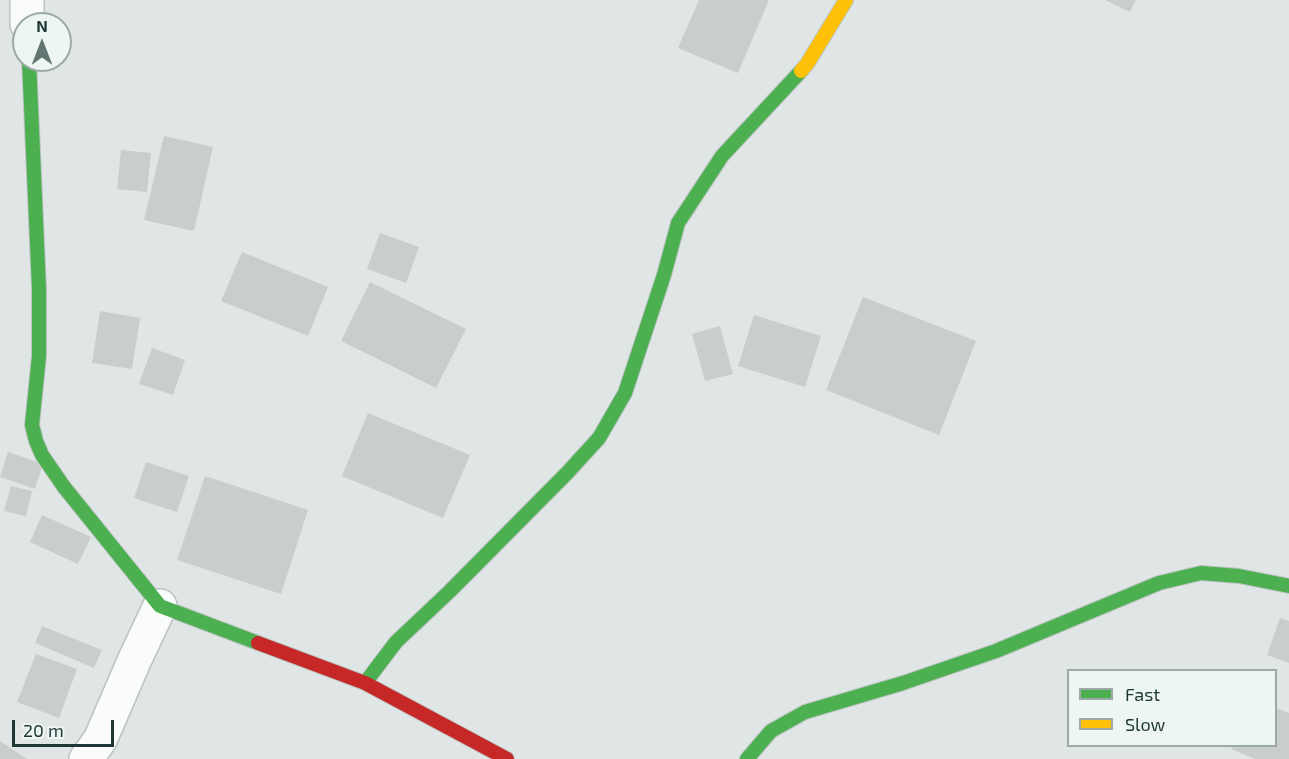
<!DOCTYPE html>
<html>
<head>
<meta charset="utf-8">
<style>
  body { margin:0 }
  #map { position:relative; width:1289px; height:759px; overflow:hidden; background:#e0e6e5; font-family:"Exo 2",sans-serif }
  canvas { display:block }
  .legend { position:absolute; left:1067px; top:669px; width:210px; height:78px; box-sizing:border-box; background:#edf6f3; border:2px solid #9baaa7; margin:0; padding:8px 10px; list-style:none; font-size:18px; color:#1f3836 }
  .legend li { display:flex; align-items:center; gap:12px; height:30px }
  .legend b { width:30px; border:2px solid #9baaa7 }
  .north { position:absolute; left:12px; top:12px; width:60px; height:60px; box-sizing:border-box; background:#edf6f3; border:2px solid #9baaa7; border-radius:50%; rotate:0deg; font-size:16px; font-weight:700; line-height:24px; text-align:center; color:#1f3836 }
  .north::after { content:''; display:block; margin:auto; width:21px; height:27px; background:#637573; clip-path:polygon(50% 0,100% 100%,50% 72%,0 100%) }
  .scale { position:absolute; left:12px; top:720px; width:102px; height:27px; box-sizing:border-box; border:3px solid #1f3836; border-top:0; padding-left:8px; font-size:18px; line-height:21px; white-space:nowrap; color:#1f3836; -webkit-text-stroke:4px #edf6f3; paint-order:stroke }
</style>
</head>
<body>
<div id="map">
<canvas width="1289" height="759"></canvas>
<ul class="legend">
<li><b style="height:8px;background:#4caf50"></b>Fast</li>
<li><b style="height:8px;background:#ffc107"></b>Slow</li>
</ul>
<div class="north">N</div>
<div class="scale">20 m</div>
</div>
<script>
const g = document.querySelector('canvas').getContext('2d');
g.lineJoin = 'round';
function fillPath(path, color) {
  g.fillStyle = color;
  g.fill(path, 'evenodd');
}
function poly(rows) {
  const path = new Path2D();
  for (const r of rows) {
    path.moveTo(r[0], r[1]);
    for (let i = 2; i < r.length; i += 2) path.lineTo(r[i], r[i + 1]);
  }
  return path;
}
function trace(path, color, width, dash) {
  g.strokeStyle = color;
  g.lineWidth = width;
  g.lineCap = dash ? 'butt' : 'round';
  g.setLineDash(dash || []);
  g.stroke(path);
}
fillPath(poly([
  [699,0,769,0,738,73,678,48],
  [1105,0,1136,0,1130,12],
  [164,136,213,147,194,231,144,220],
  [121,150,151,153,147,192,117,189],
  [380,233,419,247,406,283,367,269],
  [242,252,328,287,308,336,221,301],
  [370,282,466,329,436,388,341,341],
  [863,297,976,341,939,435,826,390],
  [100,311,140,318,132,369,92,363],
  [754,315,821,336,805,387,738,366],
  [720,326,733,374,705,381,692,334],
  [152,348,185,360,173,395,139,384],
  [368,413,470,455,443,518,342,476],
  [8,452,43,464,35,489,0,477],
  [146,462,189,476,177,512,134,498],
  [205,476,308,510,281,594,177,560],
  [11,486,32,491,26,516,4,511],
  [42,515,91,537,78,564,30,542],
  [1280,618,1289,621,1289,663,1267,655],
  [42,626,102,650,94,668,35,643],
  [36,654,77,669,59,718,17,702],
  [1276,708,1289,713,1289,759,1255,759,1231,749,1233,746,1276,746],
  [0,741,27,759,0,759]
]), '#c9cecd');
const street = poly([
  [27,0,27,24],
  [86,759,100,740,135,659,160,606]
]);
const fast = poly([
  [29,60,39,289,39,356,32,425,36,441,42,455,64,487,160,606,258,643],
  [365,683,396,642,450,591,568,472,599,438,625,393,664,275,678,223,722,156,801,71],
  [747,759,771,731,805,712,903,683,996,651,1159,583,1201,573,1239,576,1289,586]
]);
const slow = poly([
  [801,71,807,64,846,0]
]);
const jam = poly([
  [258,643,365,683,507,759]
]);
trace(street, '#bdc3c2', 36);
trace(fast, '#bcc4c2', 16);
trace(slow, '#bcc4c2', 16);
trace(jam, '#bcc4c2', 16);
trace(street, '#fafbfb', 33);
trace(fast, '#4caf50', 14);
trace(slow, '#ffc107', 14);
trace(jam, '#c62828', 14);
</script>
</body>
</html>
